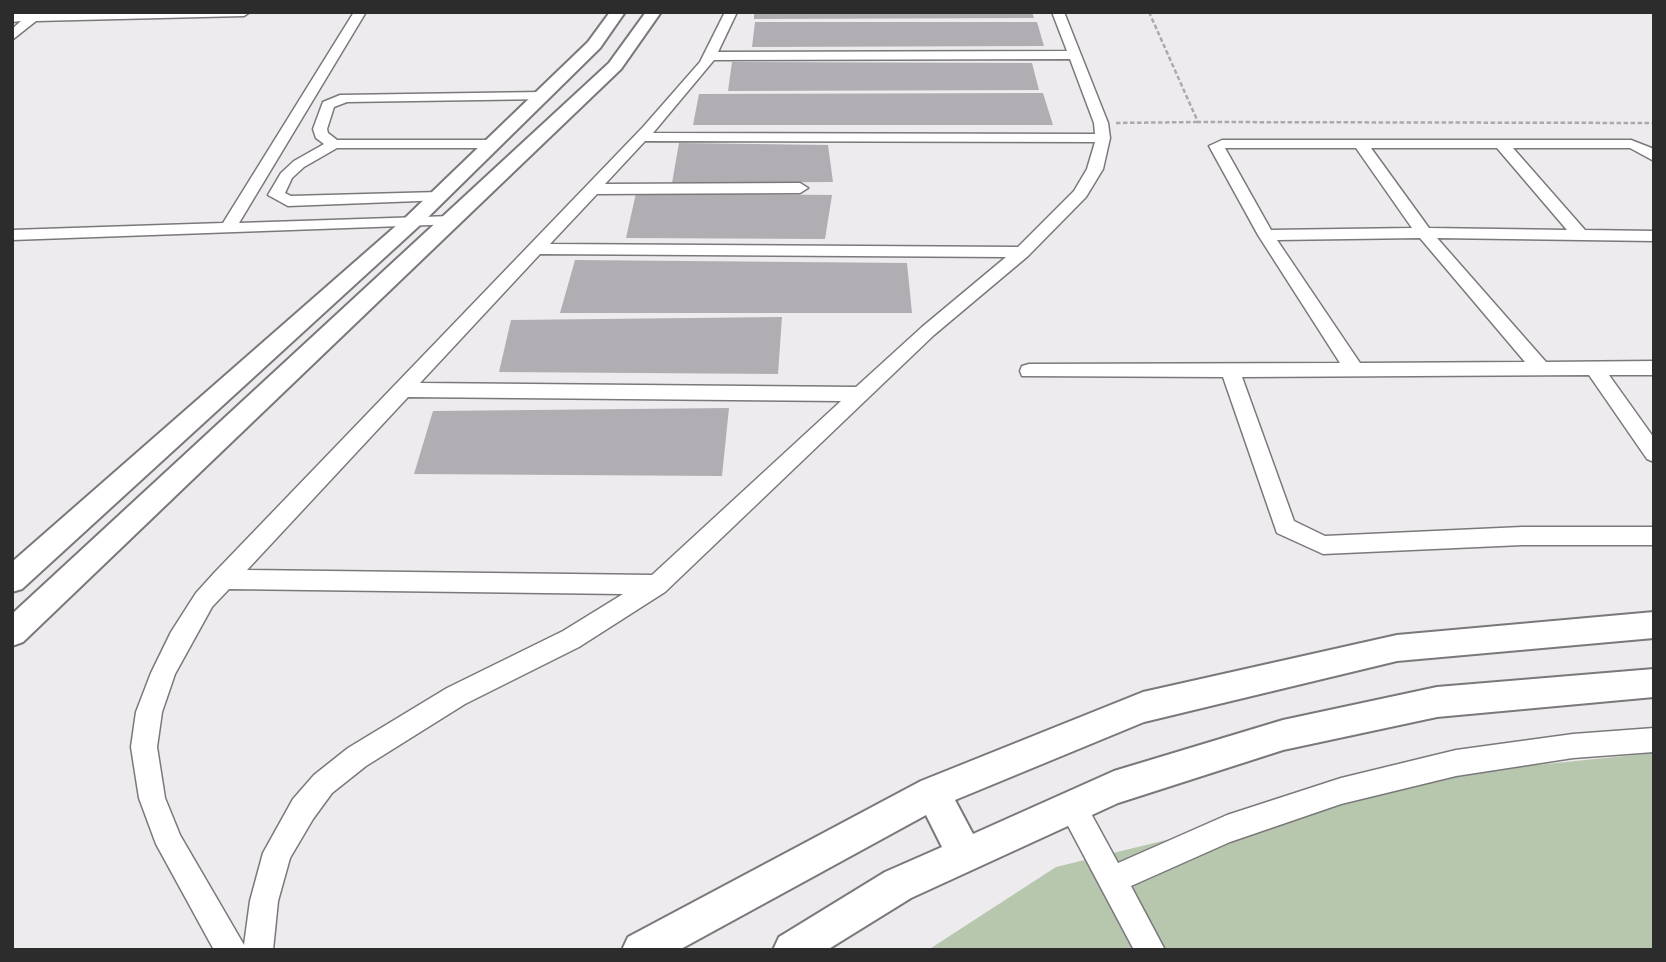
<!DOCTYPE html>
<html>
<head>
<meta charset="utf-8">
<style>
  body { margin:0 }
  #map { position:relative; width:1666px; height:962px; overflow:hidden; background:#eeebee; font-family:Inter,sans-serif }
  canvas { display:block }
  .frame { position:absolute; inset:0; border:14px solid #2d2c2d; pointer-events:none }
</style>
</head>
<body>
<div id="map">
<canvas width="1666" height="962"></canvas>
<div class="frame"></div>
</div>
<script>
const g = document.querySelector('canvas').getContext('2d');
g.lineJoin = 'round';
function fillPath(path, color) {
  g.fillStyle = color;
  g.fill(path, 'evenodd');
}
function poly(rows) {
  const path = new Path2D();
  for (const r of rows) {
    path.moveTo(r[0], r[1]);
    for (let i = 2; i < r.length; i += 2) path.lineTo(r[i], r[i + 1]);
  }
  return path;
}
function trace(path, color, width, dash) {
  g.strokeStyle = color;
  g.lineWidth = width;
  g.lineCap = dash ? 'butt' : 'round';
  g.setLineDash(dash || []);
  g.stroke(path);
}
fillPath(poly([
  [1654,753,1654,950,928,950,1056,867,1428,776]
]), '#b6c7ae');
fillPath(poly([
  [754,12,1032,12,1034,18,754,19],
  [755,22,1037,22,1044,46,752,47],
  [732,62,1032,63,1039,90,728,91],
  [1043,93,1053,125,693,125,699,94],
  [679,143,828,145,833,182,672,183],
  [636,193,832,195,825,239,626,238],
  [575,260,907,263,912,313,560,313],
  [782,317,778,374,499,372,511,320],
  [729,408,722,476,414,474,433,411]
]), '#b0aeb2');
const minor = poly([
  [78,12,250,12,244,16,36,21,12,40,12,29,21,21,12,22,12,14,78,12],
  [354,12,366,12,239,223,452,216,460,221,458,224,12,240,12,230,223,223,354,12],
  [725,12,737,12,718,52,1067,51,1052,12,1064,12,1108,123,1110,138,1103,169,1086,197,1028,256,934,335,665,592,579,647,465,704,366,766,332,793,313,819,290,858,278,901,273,950,214,950,156,844,139,798,131,747,136,712,151,673,171,632,196,593,215,572,643,127,700,62,725,12],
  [1070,59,1094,123,1095,134,653,133,714,60,1070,59],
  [645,141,1095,142,1087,169,1074,191,1018,247,550,244,597,194,800,193,808,188,800,183,605,184,645,141],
  [540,254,1006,257,922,327,856,387,420,383,540,254],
  [408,397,841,401,652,575,247,570,408,397],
  [229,589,623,594,563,631,447,688,348,748,314,775,293,799,263,853,250,901,244,945,180,835,165,798,157,747,162,712,175,674,212,607,229,589],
  [542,92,549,96,547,99,347,102,334,107,327,129,328,133,337,140,492,140,499,144,492,148,337,148,304,167,292,178,285,193,291,196,439,192,447,197,445,200,288,206,268,195,281,173,294,161,324,144,316,138,313,129,323,102,340,95,542,92],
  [1222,140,1631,140,1654,149,1654,161,1630,148,1513,148,1585,230,1654,231,1654,241,1437,238,1546,362,1654,361,1654,375,1609,375,1654,438,1654,462,1647,459,1589,375,1242,377,1294,521,1325,536,1522,527,1654,527,1654,545,1522,545,1323,554,1277,533,1223,377,1022,376,1020,371,1022,366,1029,364,1340,363,1258,235,1209,146,1222,140],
  [1225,148,1356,148,1412,228,1271,230,1225,148],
  [1371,148,1497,148,1567,230,1429,228,1371,148],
  [1420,238,1525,362,1360,363,1277,240,1420,238],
  [1654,728,1654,752,1573,758,1456,776,1341,804,1230,842,1131,886,1165,950,1134,950,1058,807,1062,797,1072,793,1082,797,1118,863,1227,815,1341,778,1456,750,1573,734,1654,728]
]);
const tertiary = poly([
  [610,12,625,12,600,48,419,226,22,589,12,592,12,562,405,218,588,42,610,12],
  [646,12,661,12,621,69,23,642,12,646,12,614,609,63,646,12],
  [1654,612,1654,638,1397,661,1144,722,955,800,973,834,1114,771,1283,720,1437,687,1654,669,1654,697,1437,717,1283,750,1118,803,911,898,827,950,773,950,779,937,885,872,942,847,926,815,679,950,622,950,628,937,921,781,1143,692,1397,635,1654,612]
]);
trace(minor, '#7b787b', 3);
trace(tertiary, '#7b787b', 4);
trace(poly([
  [1149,12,1198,122,1654,123],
  [1116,123,1198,122]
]), '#aca9ac', 2.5, [4.5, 2.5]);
fillPath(minor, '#fff');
fillPath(tertiary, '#fff');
</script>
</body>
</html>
